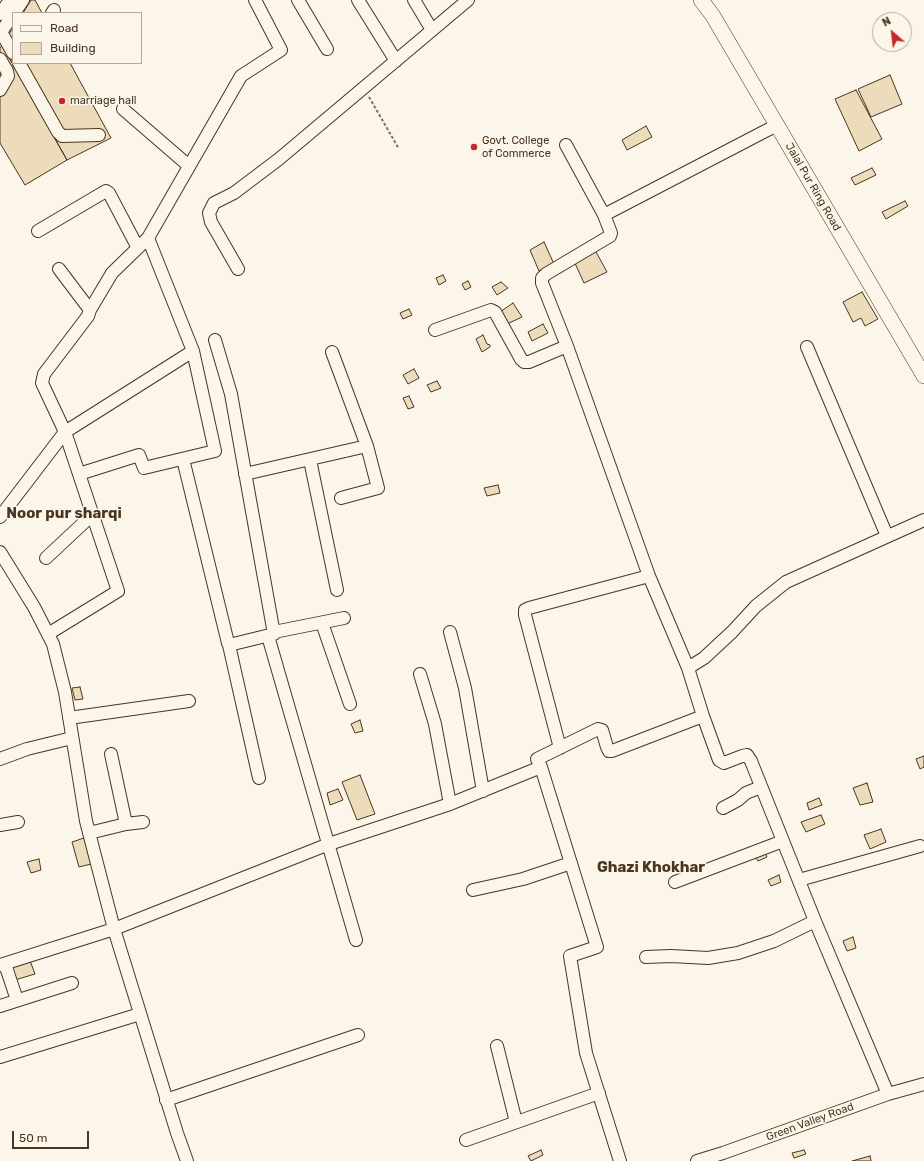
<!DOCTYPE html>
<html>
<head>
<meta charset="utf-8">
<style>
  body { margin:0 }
  #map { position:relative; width:924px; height:1161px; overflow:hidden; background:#fbf6e9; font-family:Rubik,sans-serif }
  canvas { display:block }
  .legend { position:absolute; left:12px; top:12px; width:130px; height:52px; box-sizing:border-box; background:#fbf6e9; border:1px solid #b4a999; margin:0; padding:5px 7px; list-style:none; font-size:12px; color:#4a3520 }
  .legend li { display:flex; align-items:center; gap:8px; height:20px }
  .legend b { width:20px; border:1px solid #b4a999 }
  .north { position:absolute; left:872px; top:12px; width:40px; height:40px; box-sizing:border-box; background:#fbf6e9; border:1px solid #b4a999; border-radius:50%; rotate:332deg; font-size:11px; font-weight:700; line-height:16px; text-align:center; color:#4a3520 }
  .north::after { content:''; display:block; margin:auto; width:14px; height:18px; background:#c62828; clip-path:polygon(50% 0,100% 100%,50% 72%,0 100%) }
  .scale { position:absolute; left:12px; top:1131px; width:77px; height:18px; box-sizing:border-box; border:2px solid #4a3520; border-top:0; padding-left:5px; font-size:12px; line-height:14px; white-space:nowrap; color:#4a3520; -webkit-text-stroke:3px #fbf6e9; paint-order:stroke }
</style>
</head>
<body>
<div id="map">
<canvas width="924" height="1161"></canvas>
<ul class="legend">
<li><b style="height:5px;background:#fbf6e9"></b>Road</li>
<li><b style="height:11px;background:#ecdcbc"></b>Building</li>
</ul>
<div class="north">N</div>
<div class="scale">50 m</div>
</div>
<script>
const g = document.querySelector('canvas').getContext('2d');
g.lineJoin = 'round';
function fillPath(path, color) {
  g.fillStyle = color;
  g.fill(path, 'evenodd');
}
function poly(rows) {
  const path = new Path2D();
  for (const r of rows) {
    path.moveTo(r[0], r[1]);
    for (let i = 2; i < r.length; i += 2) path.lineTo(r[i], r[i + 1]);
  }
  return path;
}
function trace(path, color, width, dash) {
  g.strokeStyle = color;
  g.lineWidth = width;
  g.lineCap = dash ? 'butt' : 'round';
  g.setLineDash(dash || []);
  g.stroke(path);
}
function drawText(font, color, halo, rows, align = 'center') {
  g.font = font + ' Rubik,sans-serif';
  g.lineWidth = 3;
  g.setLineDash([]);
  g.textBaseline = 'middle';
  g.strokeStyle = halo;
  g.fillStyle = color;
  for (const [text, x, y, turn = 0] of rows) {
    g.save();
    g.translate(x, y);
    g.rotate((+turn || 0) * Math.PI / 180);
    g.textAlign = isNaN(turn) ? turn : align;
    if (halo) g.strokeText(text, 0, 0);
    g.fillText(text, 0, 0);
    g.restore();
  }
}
const building = poly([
  [31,0,35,0,42,13,23,13,31,0],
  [13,28,13,63,70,63,111,138,67,160,2,45,13,28],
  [2,45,67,160,25,185,0,143,0,48,2,45],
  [890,75,902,104,871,117,858,89,890,75],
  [856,90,882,139,859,151,835,99,856,90],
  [646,126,652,137,627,150,622,140,646,126],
  [872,168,876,175,855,185,851,178,872,168],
  [905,201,908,206,886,219,882,212,905,201],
  [544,242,554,264,539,271,530,250,544,242],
  [595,250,607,272,584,283,574,261,595,250],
  [443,275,446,281,439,285,436,278,443,275],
  [468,281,471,287,465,290,462,284,468,281],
  [501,282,508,288,497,295,492,287,501,282],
  [862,292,878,319,865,326,861,318,853,322,843,302,862,292],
  [513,303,522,317,507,324,500,312,513,303],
  [409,309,412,315,403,319,400,313,409,309],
  [543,324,548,333,532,341,528,332,543,324],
  [483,335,487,344,490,345,490,347,482,352,476,339,483,335],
  [414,369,419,378,408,384,403,375,414,369],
  [437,381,441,388,431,392,427,385,437,381],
  [409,396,414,407,408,409,403,398,409,396],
  [498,485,500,493,487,496,484,488,498,485],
  [80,687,83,699,75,700,72,688,80,687],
  [360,720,363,731,355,733,351,724,360,720],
  [924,756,924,767,920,769,916,759,924,756],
  [360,775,375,814,357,820,342,782,360,775],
  [867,783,873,802,860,805,853,788,867,783],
  [338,789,343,800,330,805,327,793,338,789],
  [819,798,822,805,809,810,807,803,819,798],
  [821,815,825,824,806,832,801,822,821,815],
  [881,829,886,842,870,849,864,835,881,829],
  [84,838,91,864,79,867,72,842,84,838],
  [764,851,767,857,758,861,754,855,764,851],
  [39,859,41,870,31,873,27,862,39,859],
  [779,875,781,882,771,886,768,880,779,875],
  [853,937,856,948,847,951,843,941,853,937],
  [29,958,35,974,15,980,9,965,29,958],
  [541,1150,543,1155,531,1161,528,1156,541,1150],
  [804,1150,806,1154,794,1158,792,1153,804,1150],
  [870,1156,871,1161,852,1161,870,1156]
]);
fillPath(building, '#ecdcbc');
trace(building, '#4a3520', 1);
const minor = poly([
  [298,0,327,49],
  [358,0,396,61],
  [414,0,432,30],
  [14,13,23,0],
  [52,13,54,10],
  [0,14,10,0],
  [1,32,13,53],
  [0,34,13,14],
  [0,59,7,71,8,76,0,90],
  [19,63,58,132,62,136,99,135],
  [123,109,189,166],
  [566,145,604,215,611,233,610,236,546,274,542,278,542,283,567,346,649,576,688,668,703,716,719,760,724,763,742,756,747,755,751,761,815,921,888,1094],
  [604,215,777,125],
  [38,231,106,191,109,193,138,248],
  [59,269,90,310],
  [238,269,211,222,209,213,214,203,234,193,279,159,468,0],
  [435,330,491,310,495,312,521,359,524,362,529,362,567,346],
  [215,340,231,394,274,634,229,645],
  [807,347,887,536],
  [332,352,367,446,378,488,341,498],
  [183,459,228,643,229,645,259,778],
  [310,460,337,590],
  [79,474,139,455,144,468,215,451,193,351,148,238],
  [245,474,367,446],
  [0,517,65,432,42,383,44,374,88,316,90,310,112,273,148,238,241,76,281,50,255,0],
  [0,552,34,607,53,644,65,692,86,821,114,929,177,1133,187,1161],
  [46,558,93,514],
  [322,623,350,704],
  [274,632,344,618],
  [450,632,465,688,483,791],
  [48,634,118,591,65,432,193,351],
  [268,636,356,940],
  [688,668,704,658,732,632,756,606,786,582,924,520],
  [420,674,435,724,450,804],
  [69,718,189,701],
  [560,748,525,615,525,610,529,608,649,576],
  [111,754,126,824],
  [0,759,27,749,72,738],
  [541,767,597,947,570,956,586,1053,620,1161],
  [723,808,738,800,746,793,761,787],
  [0,825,18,822],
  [89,833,126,824,143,822],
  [799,880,920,846],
  [675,882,783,841],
  [473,890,523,879,571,863],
  [646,957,671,956,708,958,738,953,774,941,815,921],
  [5,964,17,1000],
  [0,965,114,929,329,844,450,804,541,767,537,759,598,729,602,730,607,747,609,751,612,751,703,716],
  [0,1006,72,983],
  [497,1046,516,1122],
  [0,1057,140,1014],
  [166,1100,358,1035],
  [466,1140,599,1093],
  [697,1161,723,1153,888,1094,924,1084]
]);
const major = poly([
  [701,0,713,16,924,376]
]);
trace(minor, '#4a3520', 14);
trace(major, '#4a3520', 16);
trace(poly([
  [369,97,399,149]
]), '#7f6f5c', 2, [3, 2]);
trace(minor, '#fbf6e9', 12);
trace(major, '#fbf6e9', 15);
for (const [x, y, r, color] of [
  [62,101,4,"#c62828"],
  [474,147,4,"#c62828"]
]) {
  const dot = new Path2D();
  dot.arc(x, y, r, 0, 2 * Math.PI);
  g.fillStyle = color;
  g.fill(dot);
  trace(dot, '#fbf6e9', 1.5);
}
drawText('11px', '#4a3520', '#fbf6e9', [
  ["marriage hall",70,101],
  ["Govt. College",482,141],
  ["of Commerce",482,154]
], 'left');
drawText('11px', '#4a3520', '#fbf6e9', [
  ["Jalal Pur Ring Road",813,187,60],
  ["Green Valley Road",810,1122,-20]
]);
drawText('bold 15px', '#4a3520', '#fbf6e9', [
  ["Noor pur sharqi",64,514],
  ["Ghazi Khokhar",651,868]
]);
</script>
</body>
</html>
